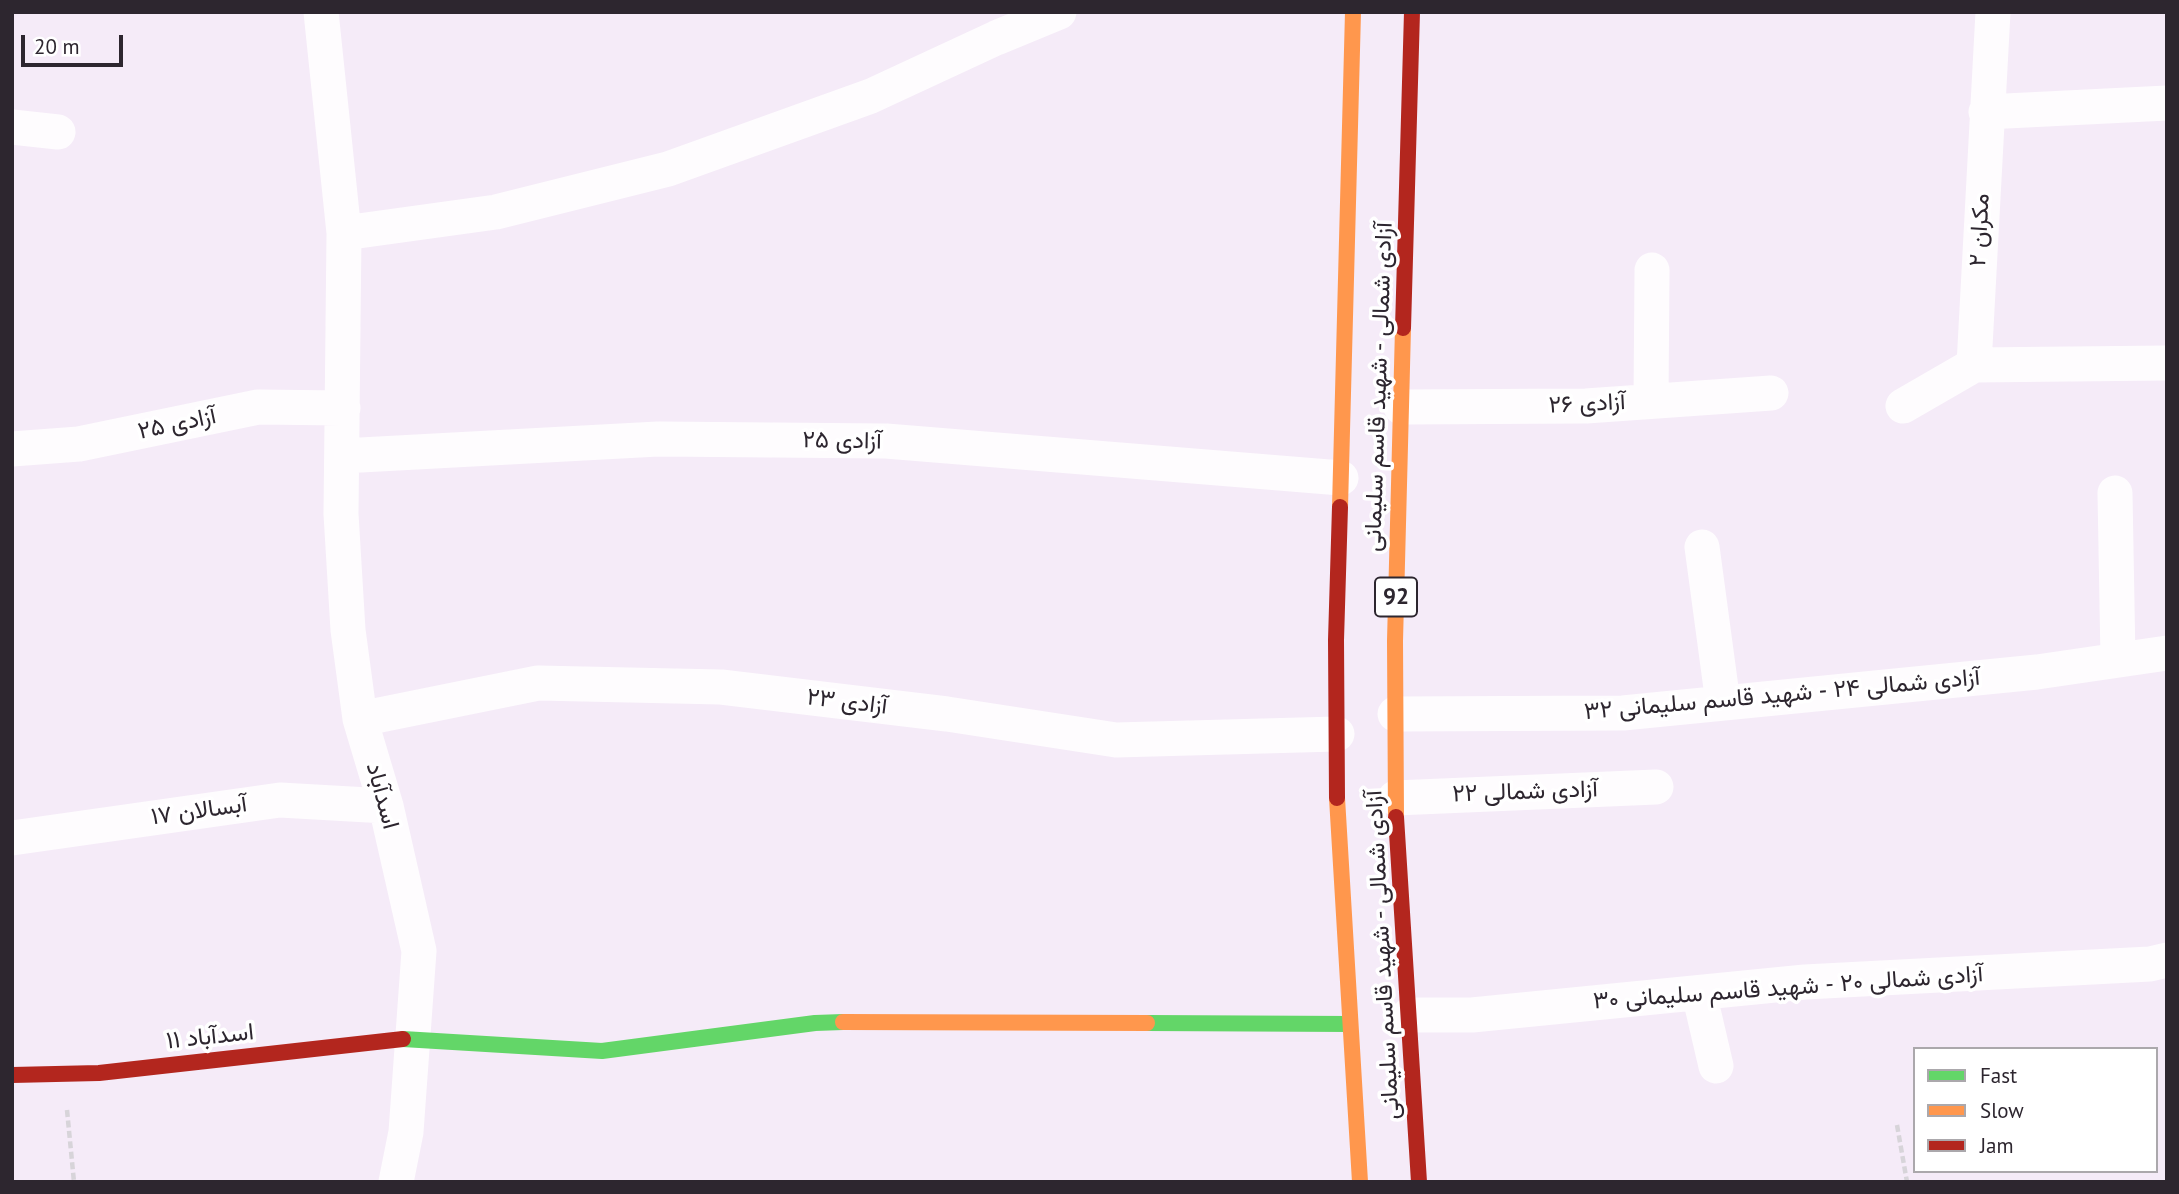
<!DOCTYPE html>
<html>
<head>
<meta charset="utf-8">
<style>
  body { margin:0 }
  #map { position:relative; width:2179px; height:1194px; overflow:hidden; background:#f5ebf8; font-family:"PT Sans",sans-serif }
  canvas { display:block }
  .frame { position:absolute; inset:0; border:14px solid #2d262f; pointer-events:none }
  .legend { position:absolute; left:1913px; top:1047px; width:245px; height:126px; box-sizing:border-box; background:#fff; border:2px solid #aba8ac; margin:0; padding:9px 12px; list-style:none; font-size:21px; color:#2d262f }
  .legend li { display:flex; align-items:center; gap:14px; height:35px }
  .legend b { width:35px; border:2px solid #aba8ac }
  .scale { position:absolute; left:21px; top:35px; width:102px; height:32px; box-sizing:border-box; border:4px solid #2d262f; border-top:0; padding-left:9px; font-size:21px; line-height:24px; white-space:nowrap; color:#2d262f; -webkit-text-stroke:5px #fff; paint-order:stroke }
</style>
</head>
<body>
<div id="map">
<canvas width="2179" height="1194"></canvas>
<div class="frame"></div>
<ul class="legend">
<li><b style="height:9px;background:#63d668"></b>Fast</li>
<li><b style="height:9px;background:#ff974d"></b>Slow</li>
<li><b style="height:9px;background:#b3261e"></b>Jam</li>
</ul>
<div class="scale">20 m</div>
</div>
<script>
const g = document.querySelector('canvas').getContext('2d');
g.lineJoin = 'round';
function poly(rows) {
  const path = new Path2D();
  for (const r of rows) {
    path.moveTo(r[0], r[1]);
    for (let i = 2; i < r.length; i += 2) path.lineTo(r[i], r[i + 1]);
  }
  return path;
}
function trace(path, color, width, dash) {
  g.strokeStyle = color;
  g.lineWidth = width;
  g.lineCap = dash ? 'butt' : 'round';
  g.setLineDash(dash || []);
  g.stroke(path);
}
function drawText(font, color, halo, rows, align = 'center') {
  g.font = font + ' "PT Sans",Vazirmatn,sans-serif';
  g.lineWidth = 7;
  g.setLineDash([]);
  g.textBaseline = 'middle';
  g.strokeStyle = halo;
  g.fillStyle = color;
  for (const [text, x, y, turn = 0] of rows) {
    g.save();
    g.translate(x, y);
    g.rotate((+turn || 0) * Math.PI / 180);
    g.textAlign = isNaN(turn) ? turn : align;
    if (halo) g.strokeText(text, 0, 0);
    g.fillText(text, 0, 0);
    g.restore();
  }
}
trace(poly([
  [67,1110,74,1182],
  [1897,1125,1907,1182]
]), '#d7d4d9', 4.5, [7, 3.5]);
trace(poly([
  [321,12,344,233,341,514,348,630,360,719,386,806,419,951,406,1132,396,1182],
  [1986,112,2167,103],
  [12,127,58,132],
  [344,233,496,212,668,169,871,96,996,38,1059,12],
  [1974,365,2167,363],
  [1651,401,1652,270],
  [1903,406,1974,365,1993,12],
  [1401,407,1586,406,1771,393],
  [12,449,79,444,258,407,343,408],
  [342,456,658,439,886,441,1341,478],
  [2115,493,2118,660],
  [1702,547,1723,703],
  [1395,714,1623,713,2037,672,2167,653],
  [360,719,538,683,721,687,947,714,1116,740,1337,734],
  [1395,798,1656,787],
  [12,838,280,800,386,806],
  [1699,993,1716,1066],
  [1409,1015,1472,1015,1805,982,2150,964,2167,960]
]), '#fefcfe', 35);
trace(poly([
  [1147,1023,1350,1024],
  [403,1039,602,1051,815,1023,843,1022]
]), '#63d668', 16);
trace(poly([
  [1340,507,1353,12],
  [1337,798,1360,1182],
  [1396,817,1395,641,1403,328],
  [843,1022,1147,1023]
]), '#ff974d', 16);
trace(poly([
  [1403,328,1412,12],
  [1337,798,1336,640,1340,507],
  [1396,817,1419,1182],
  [12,1075,99,1073,403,1039]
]), '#b3261e', 16);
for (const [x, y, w] of [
  [1396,597,42]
]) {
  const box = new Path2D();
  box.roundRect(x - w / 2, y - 19.5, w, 39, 5);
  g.fillStyle = '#fff';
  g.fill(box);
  trace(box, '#2d262f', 2);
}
drawText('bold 23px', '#2d262f', null, [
  ["92",1396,597]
]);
drawText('24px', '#2d262f', '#fff', [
  ["مکران ۲",1980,230,-87],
  ["آزادی شمالی - شهید قاسم سلیمانی",1379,387,-88],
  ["آزادی ۲۶",1587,404,-3],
  ["آزادی ۲۵",177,424,-12],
  ["آزادی ۲۵",842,441,1],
  ["آزادی شمالی ۲۴ - شهید قاسم سلیمانی ۳۲",1782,695,-5],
  ["آزادی ۲۳",847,702,7],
  ["آزادی شمالی ۲۲",1525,792,-2],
  ["اسدآباد",382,796,75],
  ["آبسالان ۱۷",199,811,-8],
  ["آزادی شمالی - شهید قاسم سلیمانی",1383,955,-93],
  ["آزادی شمالی ۲۰ - شهید قاسم سلیمانی ۳۰",1788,988,-4],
  ["اسدآباد ۱۱",210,1037,-6]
]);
</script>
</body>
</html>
